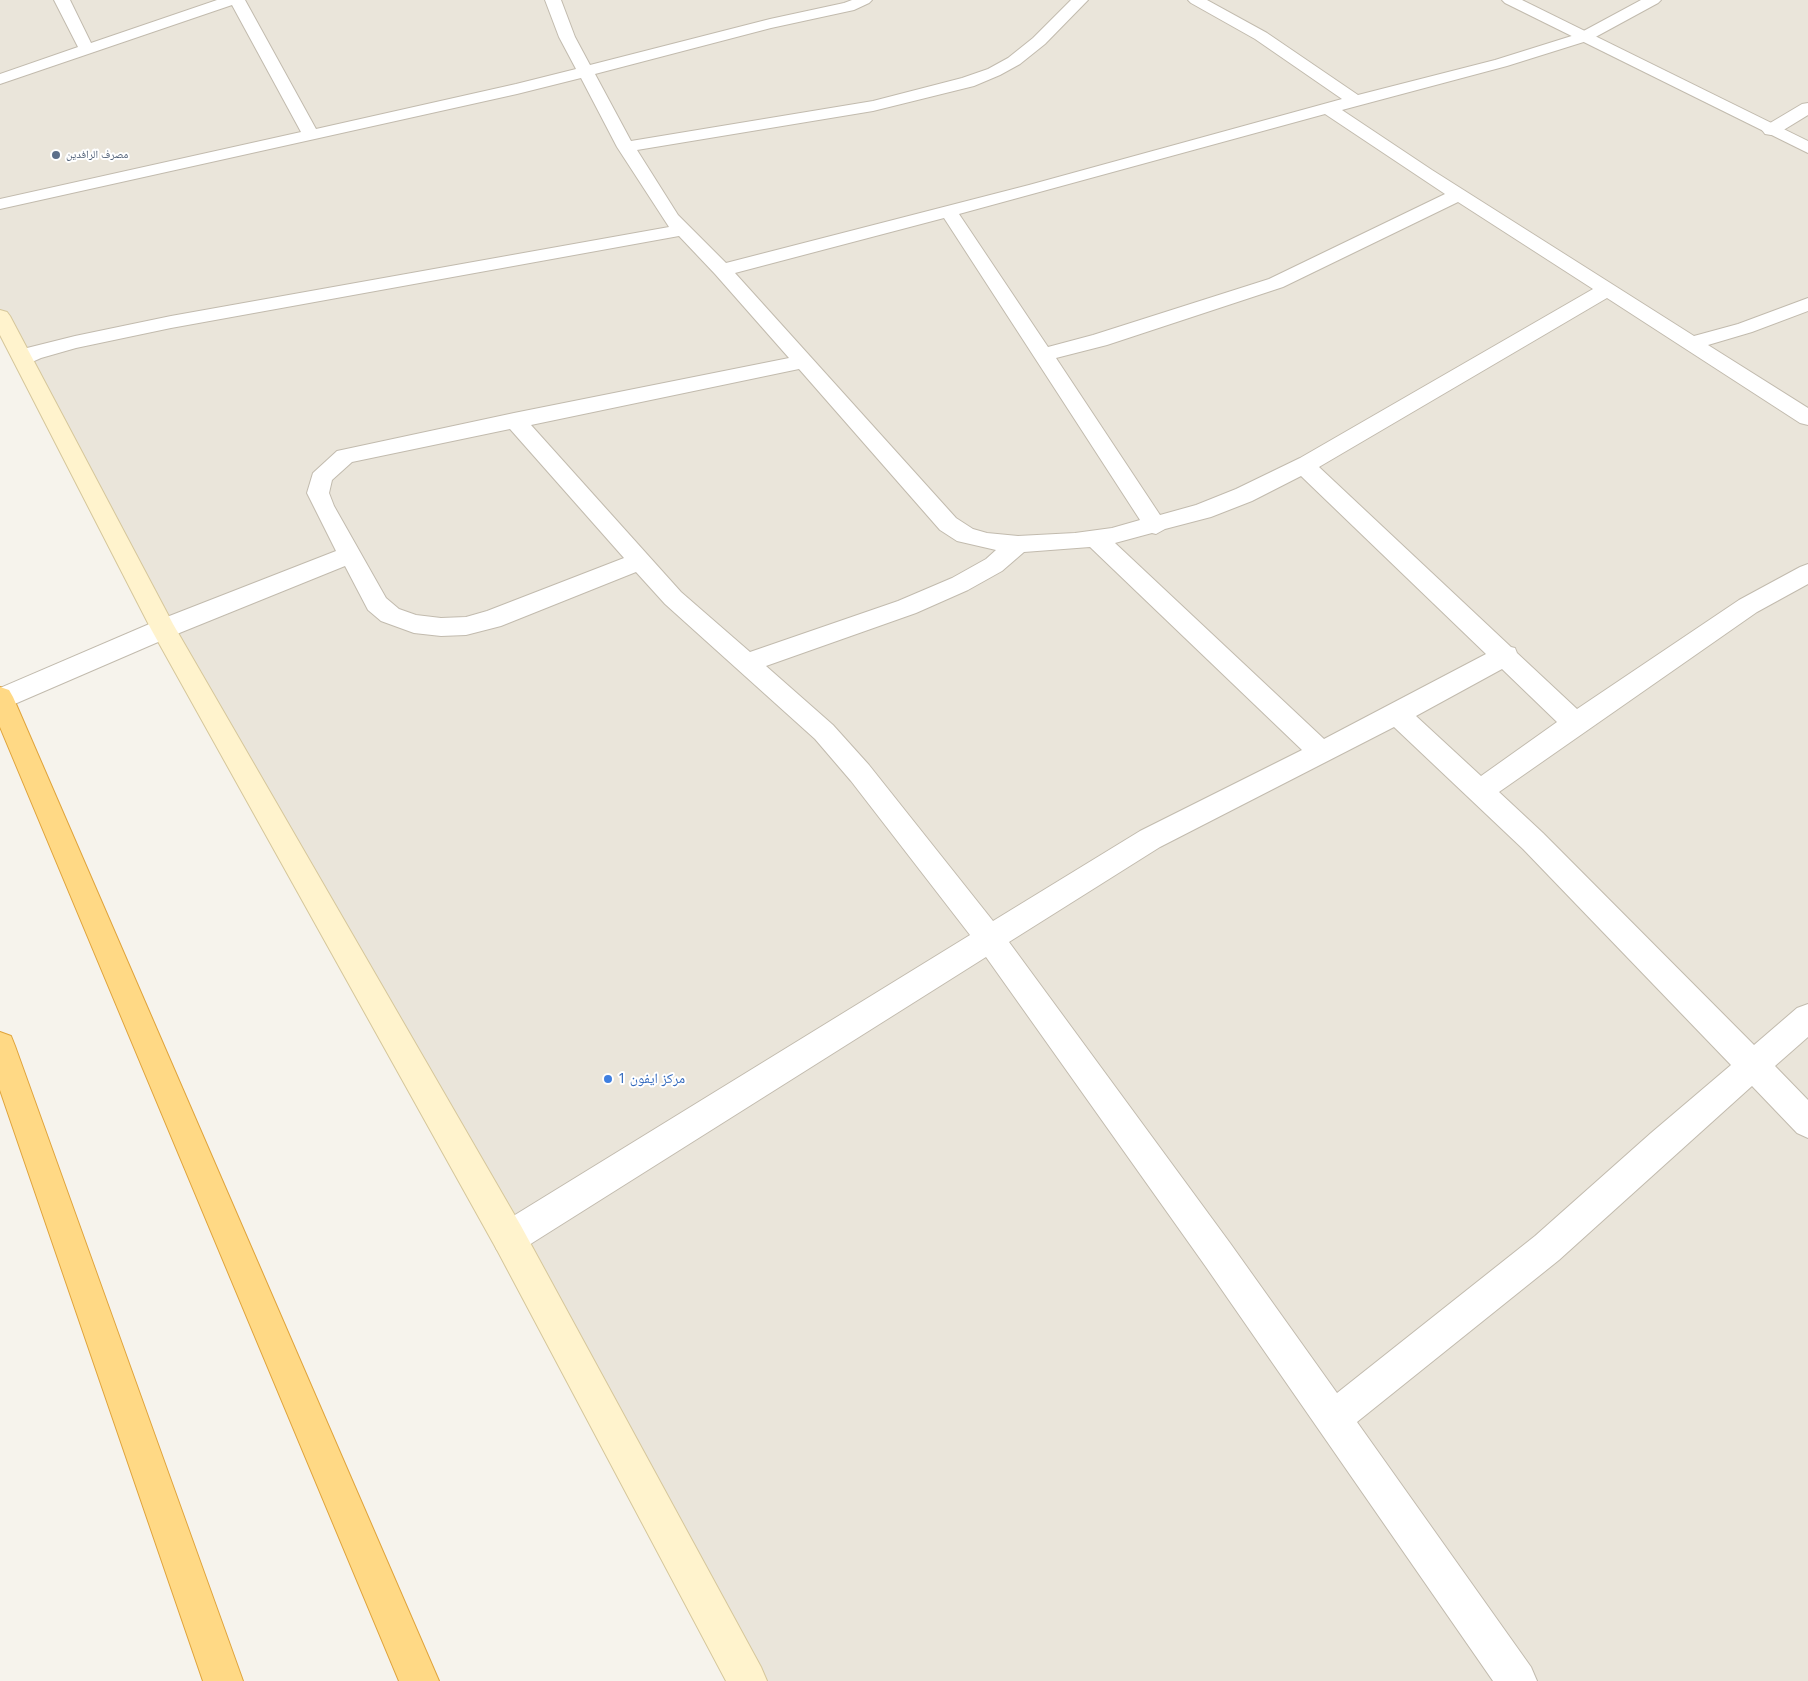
<!DOCTYPE html>
<html>
<head>
<meta charset="utf-8">
<style>
  body { margin:0 }
  canvas { display:block; background:#f6f3ec }
</style>
</head>
<body>
<canvas width="1808" height="1681"></canvas>
<script>
const g = document.querySelector('canvas').getContext('2d');
g.lineJoin = 'round';
function fillPath(path, color) {
  g.fillStyle = color;
  g.fill(path, 'evenodd');
}
function poly(rows) {
  const path = new Path2D();
  for (const r of rows) {
    path.moveTo(r[0], r[1]);
    for (let i = 2; i < r.length; i += 2) path.lineTo(r[i], r[i + 1]);
  }
  return path;
}
function trace(path, color, width, dash) {
  g.strokeStyle = color;
  g.lineWidth = width;
  g.lineCap = dash ? 'butt' : 'round';
  g.setLineDash(dash || []);
  g.stroke(path);
}
function drawText(font, color, halo, rows, align = 'center') {
  g.font = font + ' "Noto Sans","Noto Naskh Arabic",sans-serif';
  g.lineWidth = 4;
  g.setLineDash([]);
  g.textBaseline = 'middle';
  g.strokeStyle = halo;
  g.fillStyle = color;
  for (const [text, x, y, turn = 0] of rows) {
    g.save();
    g.translate(x, y);
    g.rotate((+turn || 0) * Math.PI / 180);
    g.textAlign = isNaN(turn) ? turn : align;
    if (halo) g.strokeText(text, 0, 0);
    g.fillText(text, 0, 0);
    g.restore();
  }
}
fillPath(poly([
  [0,0,1808,0,1808,1681,748,1681,0,314]
]), '#eae5da');
const minor = poly([
  [54,0,70,0,91,43,217,0,245,0,316,129,516,84,576,69,559,37,545,0,561,0,575,37,590,65,770,19,844,3,852,0,872,0,869,3,854,10,771,28,595,74,631,141,873,101,962,78,988,69,1008,58,1033,38,1071,0,1088,0,1045,44,1020,64,1000,75,974,86,873,111,637,150,678,215,726,263,1029,185,1342,99,1255,39,1191,3,1188,0,1207,0,1267,33,1358,95,1495,60,1578,34,1641,0,1661,0,1658,3,1590,40,1507,66,1342,110,1432,170,1694,336,1738,324,1808,298,1808,311,1752,332,1708,345,1808,408,1808,425,1800,423,1607,298,1319,467,1511,647,1515,648,1517,653,1577,709,1739,600,1800,567,1808,564,1808,584,1757,612,1499,792,1543,833,1754,1045,1797,1008,1808,1004,1808,1037,1775,1066,1808,1100,1808,1138,1797,1133,1752,1086,1559,1260,1357,1422,1531,1667,1537,1681,1493,1681,1206,1267,986,957,521,1250,509,1255,497,1250,492,1238,497,1226,970,935,851,781,815,739,665,604,636,572,501,626,466,635,441,636,414,633,381,621,368,610,345,566,172,636,10,706,0,709,0,688,154,622,336,551,307,493,313,473,337,451,514,413,789,358,715,274,679,236,171,328,76,348,41,358,23,366,16,364,13,359,16,354,27,348,75,336,171,316,669,227,617,147,581,78,517,94,0,209,0,199,301,132,232,5,0,84,0,74,78,47,54,0],
  [1325,114,1445,194,1269,279,1093,335,1048,347,959,214,1325,114],
  [1458,202,1593,289,1300,458,1236,489,1196,505,1160,515,1056,358,1107,345,1283,287,1458,202],
  [944,218,1140,520,1112,528,1075,533,1018,536,987,533,973,529,956,518,735,273,944,218],
  [799,369,940,530,957,541,996,550,986,559,952,578,898,601,750,652,681,592,531,425,799,369],
  [510,429,624,558,487,611,466,617,441,618,416,615,399,609,386,598,334,506,329,493,332,480,352,462,510,429],
  [1301,476,1486,654,1324,739,1115,543,1152,533,1156,534,1165,529,1211,517,1252,501,1301,476],
  [1090,547,1302,750,1140,831,993,921,869,765,833,725,766,666,916,613,968,590,1002,571,1024,552,1090,547],
  [1502,669,1557,722,1481,776,1416,716,1502,669],
  [1394,727,1523,849,1731,1065,1651,1133,1535,1236,1337,1393,1230,1243,1009,942,1160,847,1394,727],
  [1808,103,1808,115,1777,134,1771,135,1765,134,1762,130,1765,126,1802,104,1808,103]
]);
const tertiary = poly([
  [1502,0,1522,0,1808,141,1808,153,1505,3,1502,0]
]);
const secondary = poly([
  [0,310,7,312,10,316,173,624,521,1226,761,1667,767,1681,726,1681,497,1250,151,629,0,335,0,310]
]);
const trunk = poly([
  [0,687,9,690,13,697,439,1681,399,1681,0,727,0,687],
  [0,1032,11,1036,15,1046,243,1681,203,1681,0,1090,0,1032]
]);
trace(minor, '#c2bbae', 2);
trace(tertiary, '#c2bbae', 2);
trace(secondary, '#d6c79b', 2);
trace(trunk, '#e0a43c', 2);
fillPath(minor, '#fff');
fillPath(tertiary, '#fff');
fillPath(secondary, '#fff3cd');
fillPath(trunk, '#ffd985');
for (const [x, y, r, color] of [
  [56,155,5,"#5c6f8a"],
  [608,1079,5,"#3f7fe0"]
]) {
  const dot = new Path2D();
  dot.arc(x, y, r, 0, 2 * Math.PI);
  g.fillStyle = color;
  g.fill(dot);
  trace(dot, '#fff', 2);
}
drawText('11px', '#4e5e75', '#fff', [
  ["مصرف الرافدين",66,155]
], 'left');
drawText('14px', '#366cbe', '#fff', [
  ["مركز ايفون 1",618,1079]
], 'left');
</script>
</body>
</html>
